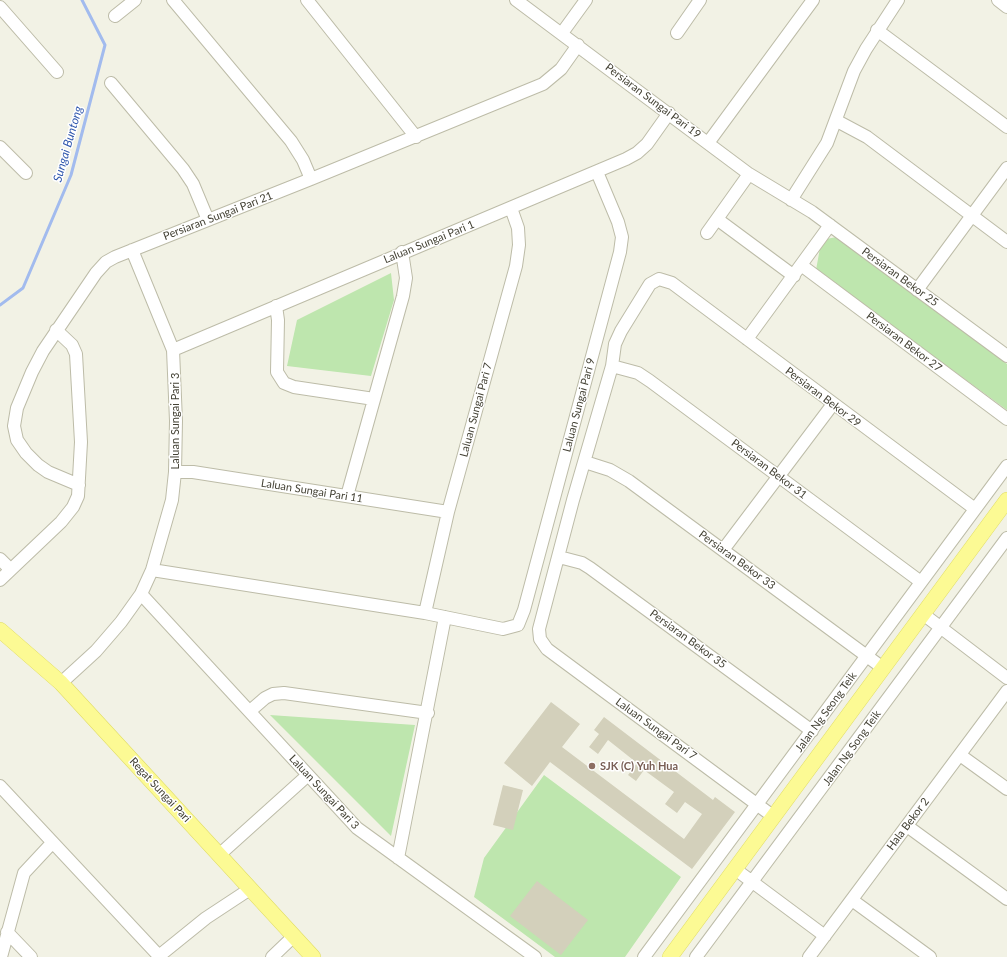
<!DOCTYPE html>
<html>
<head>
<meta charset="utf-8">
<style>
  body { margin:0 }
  canvas { display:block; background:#f2f2e5 }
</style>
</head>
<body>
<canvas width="1007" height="957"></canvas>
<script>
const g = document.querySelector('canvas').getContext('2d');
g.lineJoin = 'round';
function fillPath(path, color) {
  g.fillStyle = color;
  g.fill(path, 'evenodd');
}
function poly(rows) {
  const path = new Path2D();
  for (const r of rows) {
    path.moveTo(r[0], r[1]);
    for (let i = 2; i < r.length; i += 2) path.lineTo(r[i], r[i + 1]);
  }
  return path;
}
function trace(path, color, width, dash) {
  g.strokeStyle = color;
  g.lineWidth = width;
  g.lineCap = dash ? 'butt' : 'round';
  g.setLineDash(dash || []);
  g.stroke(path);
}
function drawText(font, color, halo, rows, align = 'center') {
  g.font = font + ' Lato,sans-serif';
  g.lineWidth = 3;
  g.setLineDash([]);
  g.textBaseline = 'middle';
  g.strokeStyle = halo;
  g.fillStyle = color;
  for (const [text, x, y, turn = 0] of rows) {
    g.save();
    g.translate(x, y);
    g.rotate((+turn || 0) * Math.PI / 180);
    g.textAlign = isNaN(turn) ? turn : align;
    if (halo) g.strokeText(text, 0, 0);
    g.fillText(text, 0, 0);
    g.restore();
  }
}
fillPath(poly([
  [837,237,1007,364,1007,410,816,270,820,248,826,239],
  [391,273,394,300,371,376,287,366,297,320],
  [270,715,415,725,391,836],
  [544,775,681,877,625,957,555,957,474,897,484,858]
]), '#bee6ae');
trace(poly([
  [0,305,23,288,71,175,105,45,82,0]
]), '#a2bbee', 3);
fillPath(poly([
  [551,702,580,724,562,747,684,839,702,814,685,802,677,813,665,804,674,792,644,770,636,781,628,775,637,763,608,740,598,754,589,747,599,734,594,730,604,717,713,800,715,797,735,812,692,869,550,762,532,786,504,763],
  [503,785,523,790,513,830,493,825],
  [537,881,588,920,561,955,510,916]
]), '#d3d0bb');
const minor = poly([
  [173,0,291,141,303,160,311,179],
  [307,0,416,137],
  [516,0,749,174,812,212,1007,356],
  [998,0,1007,7],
  [0,7,57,72],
  [115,16,135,0],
  [877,30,1007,127],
  [562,33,586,0],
  [677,33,700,0],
  [111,83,183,169,193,184,208,220],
  [837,121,867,137,1007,242],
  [708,143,813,0],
  [0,147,26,173],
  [791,200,827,143,854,71,866,49,898,0],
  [717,219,794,276],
  [707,233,749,174],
  [801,265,1007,419],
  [917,290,1007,168],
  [276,306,278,320,277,372,284,383,294,387,374,399],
  [747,339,830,225],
  [173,350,626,159,637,153,647,144,669,113],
  [612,366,638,373,650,381,921,582],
  [585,462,610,470,629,481,883,668],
  [175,472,193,472,448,512],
  [79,485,48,472,38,465,26,453,17,440,14,426,17,408,32,372,43,351,96,273,106,262,115,257,311,179,543,84,561,69,578,45],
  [347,496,403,296,406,278,402,252],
  [723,550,833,404],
  [559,557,582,563,590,568,812,731],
  [0,559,10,569],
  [152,570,425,613,503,629,518,625,524,610,620,252,622,237,618,222,597,172],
  [0,580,61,522,73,507,78,496,81,442,76,354,72,345,56,330],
  [141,594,357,828,535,957],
  [425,613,448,512,516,266,519,245,518,228,511,208],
  [923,614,1007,678],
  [61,683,96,651,121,622,141,594,152,570,172,500,175,472,176,421,173,350,132,250],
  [250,711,265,698,273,694,284,693,428,713],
  [960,755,1007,789],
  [0,786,160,957],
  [774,817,547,649,540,639,539,629,573,500,612,366,615,344,621,331,650,284,659,279,672,283,975,509],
  [907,826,1007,899],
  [219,855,308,775],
  [398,858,445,617],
  [735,869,825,936],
  [852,900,930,957],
  [7,932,31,957],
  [159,956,206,918,250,889],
  [1,957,24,873,52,843],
  [272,957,294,936],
  [644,957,1007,466],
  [696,957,1007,538],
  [809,957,1007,691]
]);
const major = poly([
  [0,630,61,683,313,957],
  [670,957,1007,500]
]);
trace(minor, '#bdbca8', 14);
trace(major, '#e0dc65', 16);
trace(minor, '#fff', 12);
trace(major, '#fcfa94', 15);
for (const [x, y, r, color] of [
  [592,766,4,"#8d6e63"]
]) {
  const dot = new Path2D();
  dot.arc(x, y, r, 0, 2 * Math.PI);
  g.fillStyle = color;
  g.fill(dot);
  trace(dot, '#fff', 1.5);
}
drawText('11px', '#444235', '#fff', [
  ["Persiaran Sungai Pari 19",653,101,37],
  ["Persiaran Sungai Pari 21",218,216,-21],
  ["Laluan Sungai Pari 1",429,242,-22],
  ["Persiaran Bekor 25",900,277,36],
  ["Persiaran Bekor 27",904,342,37],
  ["Persiaran Bekor 29",823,397,37],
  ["Laluan Sungai Pari 9",579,405,-75],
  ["Laluan Sungai Pari 7",476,410,-75],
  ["Laluan Sungai Pari 3",175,421,-90],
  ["Persiaran Bekor 31",769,469,37],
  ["Laluan Sungai Pari 11",312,491,9],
  ["Persiaran Bekor 33",737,560,36],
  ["Persiaran Bekor 35",688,639,36],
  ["Jalan Ng Seong Teik",826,712,-54],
  ["Laluan Sungai Pari 7",656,729,36],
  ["Jalan Ng Song Teik",852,748,-54],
  ["Regat Sungai Pari",160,790,47],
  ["Laluan Sungai Pari 3",324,792,47],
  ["Hala Bekor 2",908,824,-53]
]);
drawText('bold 11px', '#785e54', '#fff', [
  ["SJK (C) Yuh Hua",600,766]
], 'left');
drawText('italic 12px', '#3158ad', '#fff', [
  ["Sungai Buntong",68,144,-74]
]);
</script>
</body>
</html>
